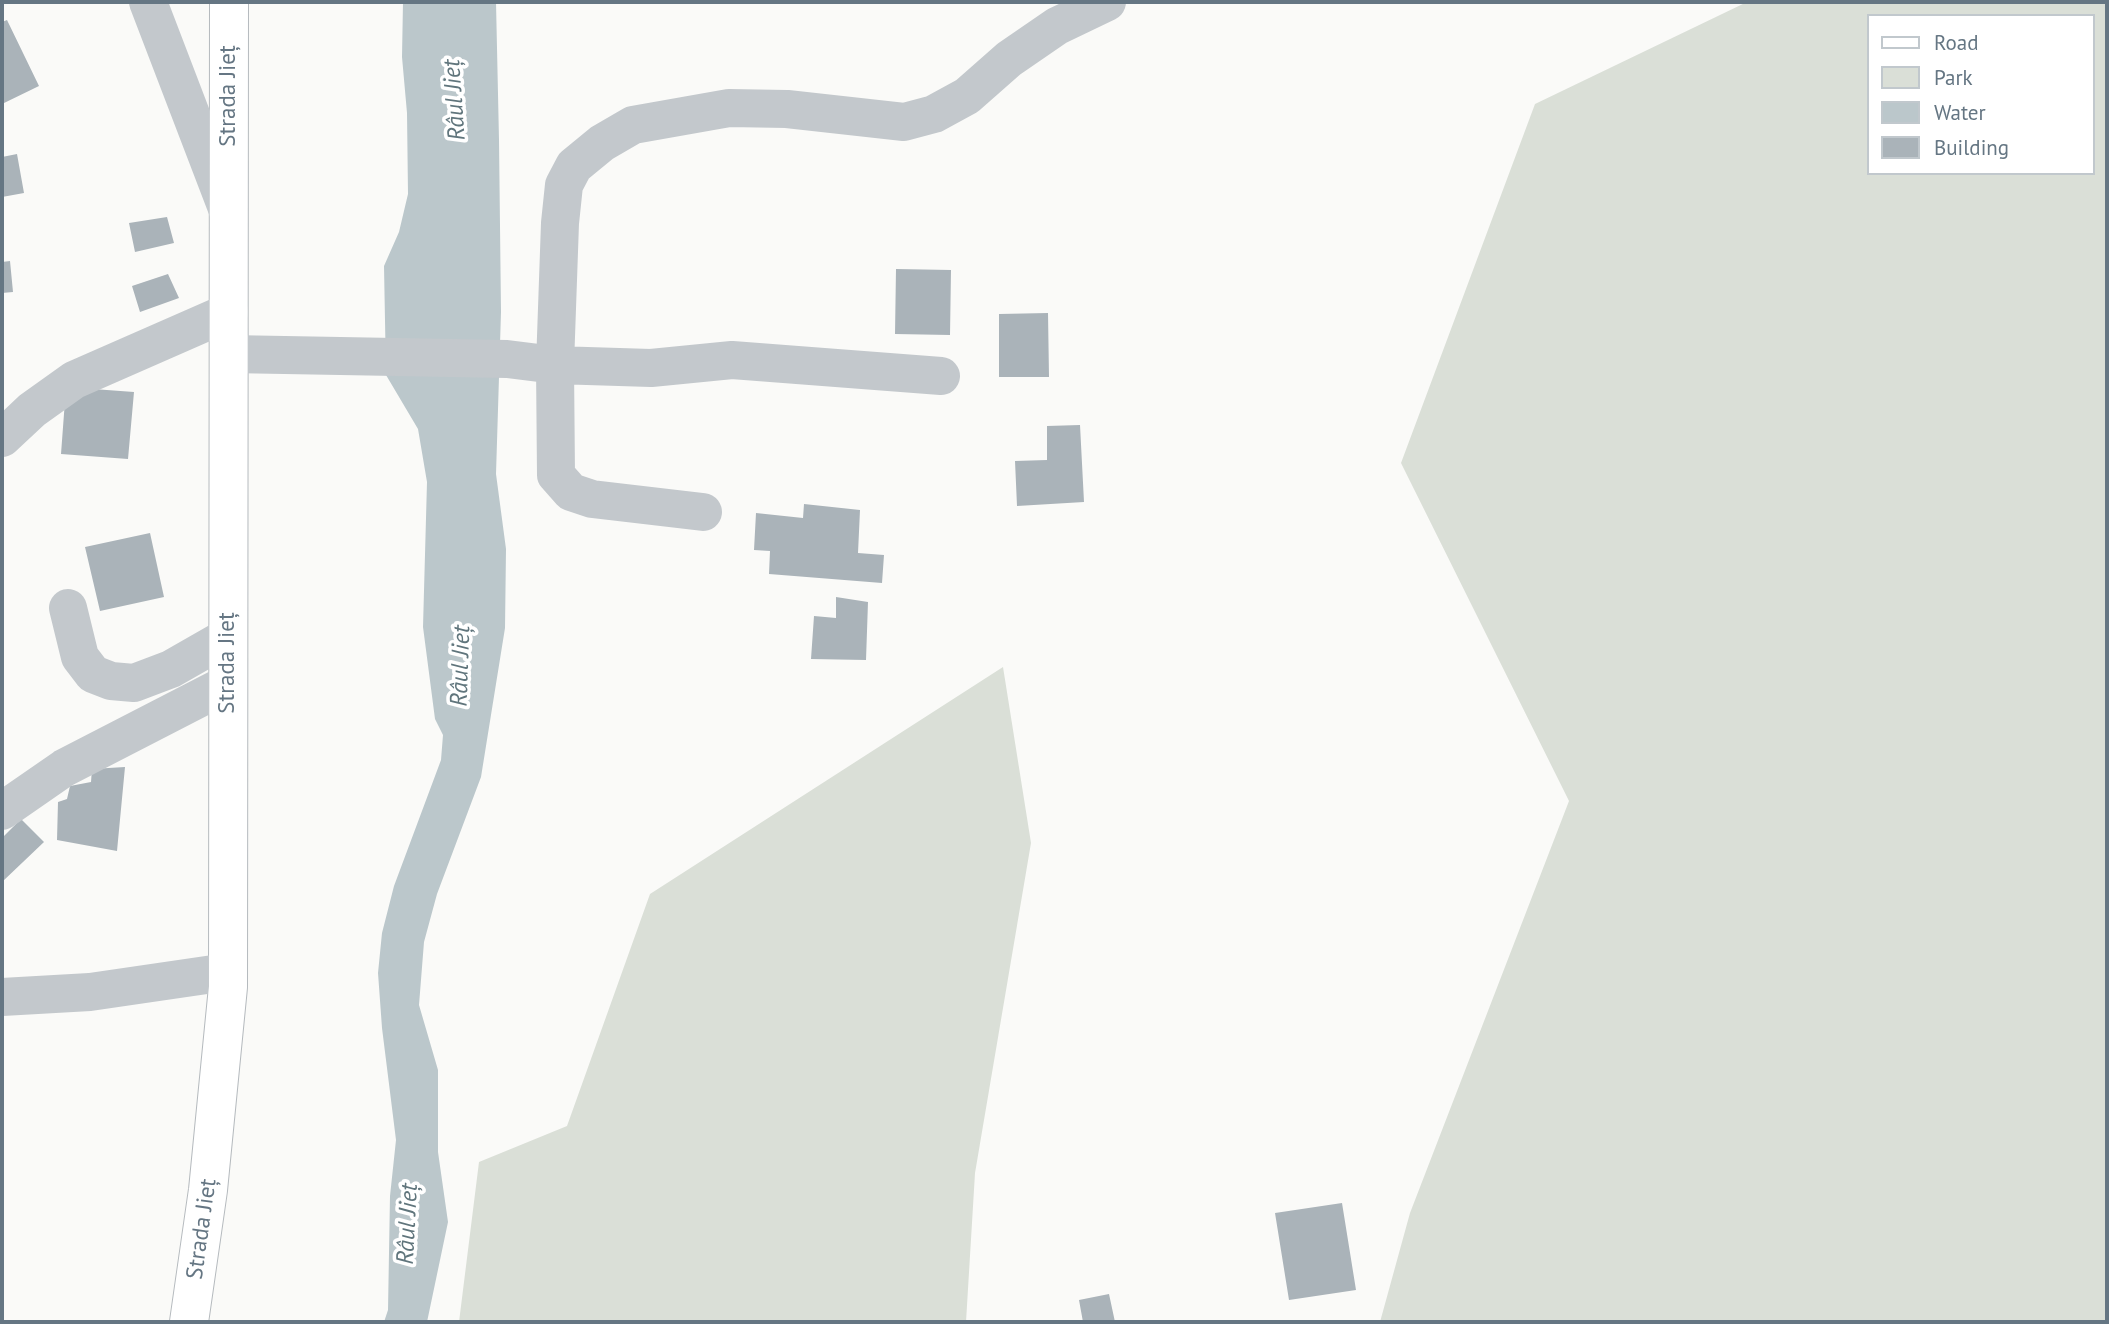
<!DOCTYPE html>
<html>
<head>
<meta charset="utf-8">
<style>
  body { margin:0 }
  #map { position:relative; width:2109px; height:1324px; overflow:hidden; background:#fafaf8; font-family:"PT Sans",sans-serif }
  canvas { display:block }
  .frame { position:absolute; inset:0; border:4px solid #657683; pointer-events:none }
  .legend { position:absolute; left:1867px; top:14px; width:228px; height:161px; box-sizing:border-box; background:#fff; border:2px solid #c1c8cd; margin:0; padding:9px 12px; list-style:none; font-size:21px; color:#657683 }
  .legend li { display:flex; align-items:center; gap:14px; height:35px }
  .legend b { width:35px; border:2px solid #c1c8cd }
</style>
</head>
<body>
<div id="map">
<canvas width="2109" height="1324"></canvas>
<div class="frame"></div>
<ul class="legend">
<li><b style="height:9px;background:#fff"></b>Road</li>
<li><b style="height:19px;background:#dadfd7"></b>Park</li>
<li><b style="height:19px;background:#bbc7cb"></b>Water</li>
<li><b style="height:19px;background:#aab3b9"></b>Building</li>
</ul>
</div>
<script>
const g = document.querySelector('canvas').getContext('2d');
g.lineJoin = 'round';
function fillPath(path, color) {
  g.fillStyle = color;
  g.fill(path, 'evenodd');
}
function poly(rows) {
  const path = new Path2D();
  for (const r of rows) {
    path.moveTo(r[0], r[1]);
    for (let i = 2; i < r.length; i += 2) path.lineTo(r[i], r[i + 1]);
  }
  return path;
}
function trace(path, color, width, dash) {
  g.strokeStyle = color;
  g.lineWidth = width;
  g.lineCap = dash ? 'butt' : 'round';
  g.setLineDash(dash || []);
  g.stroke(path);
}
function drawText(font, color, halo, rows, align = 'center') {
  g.font = font + ' "PT Sans",sans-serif';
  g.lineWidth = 7;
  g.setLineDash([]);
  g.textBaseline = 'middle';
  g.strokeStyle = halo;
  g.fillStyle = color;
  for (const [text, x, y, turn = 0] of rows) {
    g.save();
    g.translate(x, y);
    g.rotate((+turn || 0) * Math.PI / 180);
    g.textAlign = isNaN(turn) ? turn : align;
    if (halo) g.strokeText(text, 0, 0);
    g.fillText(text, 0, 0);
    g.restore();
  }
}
fillPath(poly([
  [1747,2,2107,2,2107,1322,1380,1322,1410,1213,1569,801,1401,463,1535,104],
  [1869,16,2093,16,2093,173,1869,173],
  [1003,667,1031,843,975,1173,966,1322,459,1322,479,1162,567,1126,650,894]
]), '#dadfd7');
fillPath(poly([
  [403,2,496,2,499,140,501,312,496,474,506,549,505,628,481,777,437,894,424,942,419,1005,438,1070,438,1152,448,1222,427,1322,384,1322,388,1310,390,1196,396,1140,382,1028,378,973,382,933,394,886,441,760,443,735,435,719,423,627,427,482,418,429,386,375,384,266,399,232,408,194,407,113,402,57]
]), '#bbc7cb');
fillPath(poly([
  [7,20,39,86,2,104,2,22],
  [17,154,24,193,2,197,2,157],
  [167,217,174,243,135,252,129,223],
  [10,261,13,292,2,293,2,262],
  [896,269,951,270,950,335,895,334],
  [168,274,179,298,140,312,132,286],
  [1048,313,1049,377,999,377,999,314],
  [66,387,134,392,128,459,61,454],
  [1080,425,1084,502,1017,506,1015,461,1047,460,1047,426],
  [804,504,860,510,858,553,884,555,882,583,769,574,770,551,754,550,756,513,803,518],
  [150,533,164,597,100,611,85,547],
  [836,597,868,602,866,660,811,659,814,616,836,618],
  [125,767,117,851,57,840,58,802,67,799,70,786,91,782,92,769],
  [21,819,44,842,2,882,2,838],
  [1342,1203,1356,1290,1289,1300,1275,1213],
  [1109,1294,1115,1322,1083,1322,1079,1300]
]), '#aab3b9');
const major = poly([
  [189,1322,208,1190,228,987,229,2]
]);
trace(major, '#b5babe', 40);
trace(poly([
  [148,2,228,211],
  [229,354,507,359,555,365,651,368,732,360,941,376],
  [2,438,32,410,74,380,229,312],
  [703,512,592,499,571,492,556,475,555,365,560,223,564,185,574,166,602,143,633,125,729,108,787,109,904,122,934,114,967,96,1009,59,1057,26,1107,2],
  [68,608,80,657,93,674,111,681,134,683,171,669,227,637],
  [2,811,64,768,227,684],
  [2,997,90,992,227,972]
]), '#c3c8cc', 38);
trace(major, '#fff', 38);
drawText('23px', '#657683', '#fff', [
  ["Strada Jieț",228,96,-90],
  ["Strada Jieț",227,663,-90],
  ["Strada Jieț",202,1229,-82]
]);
drawText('italic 24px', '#60757c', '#fff', [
  ["Râul Jieț",455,100,-94],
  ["Râul Jieț",461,666,-88],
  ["Râul Jieț",408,1224,-87]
]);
</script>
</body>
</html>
